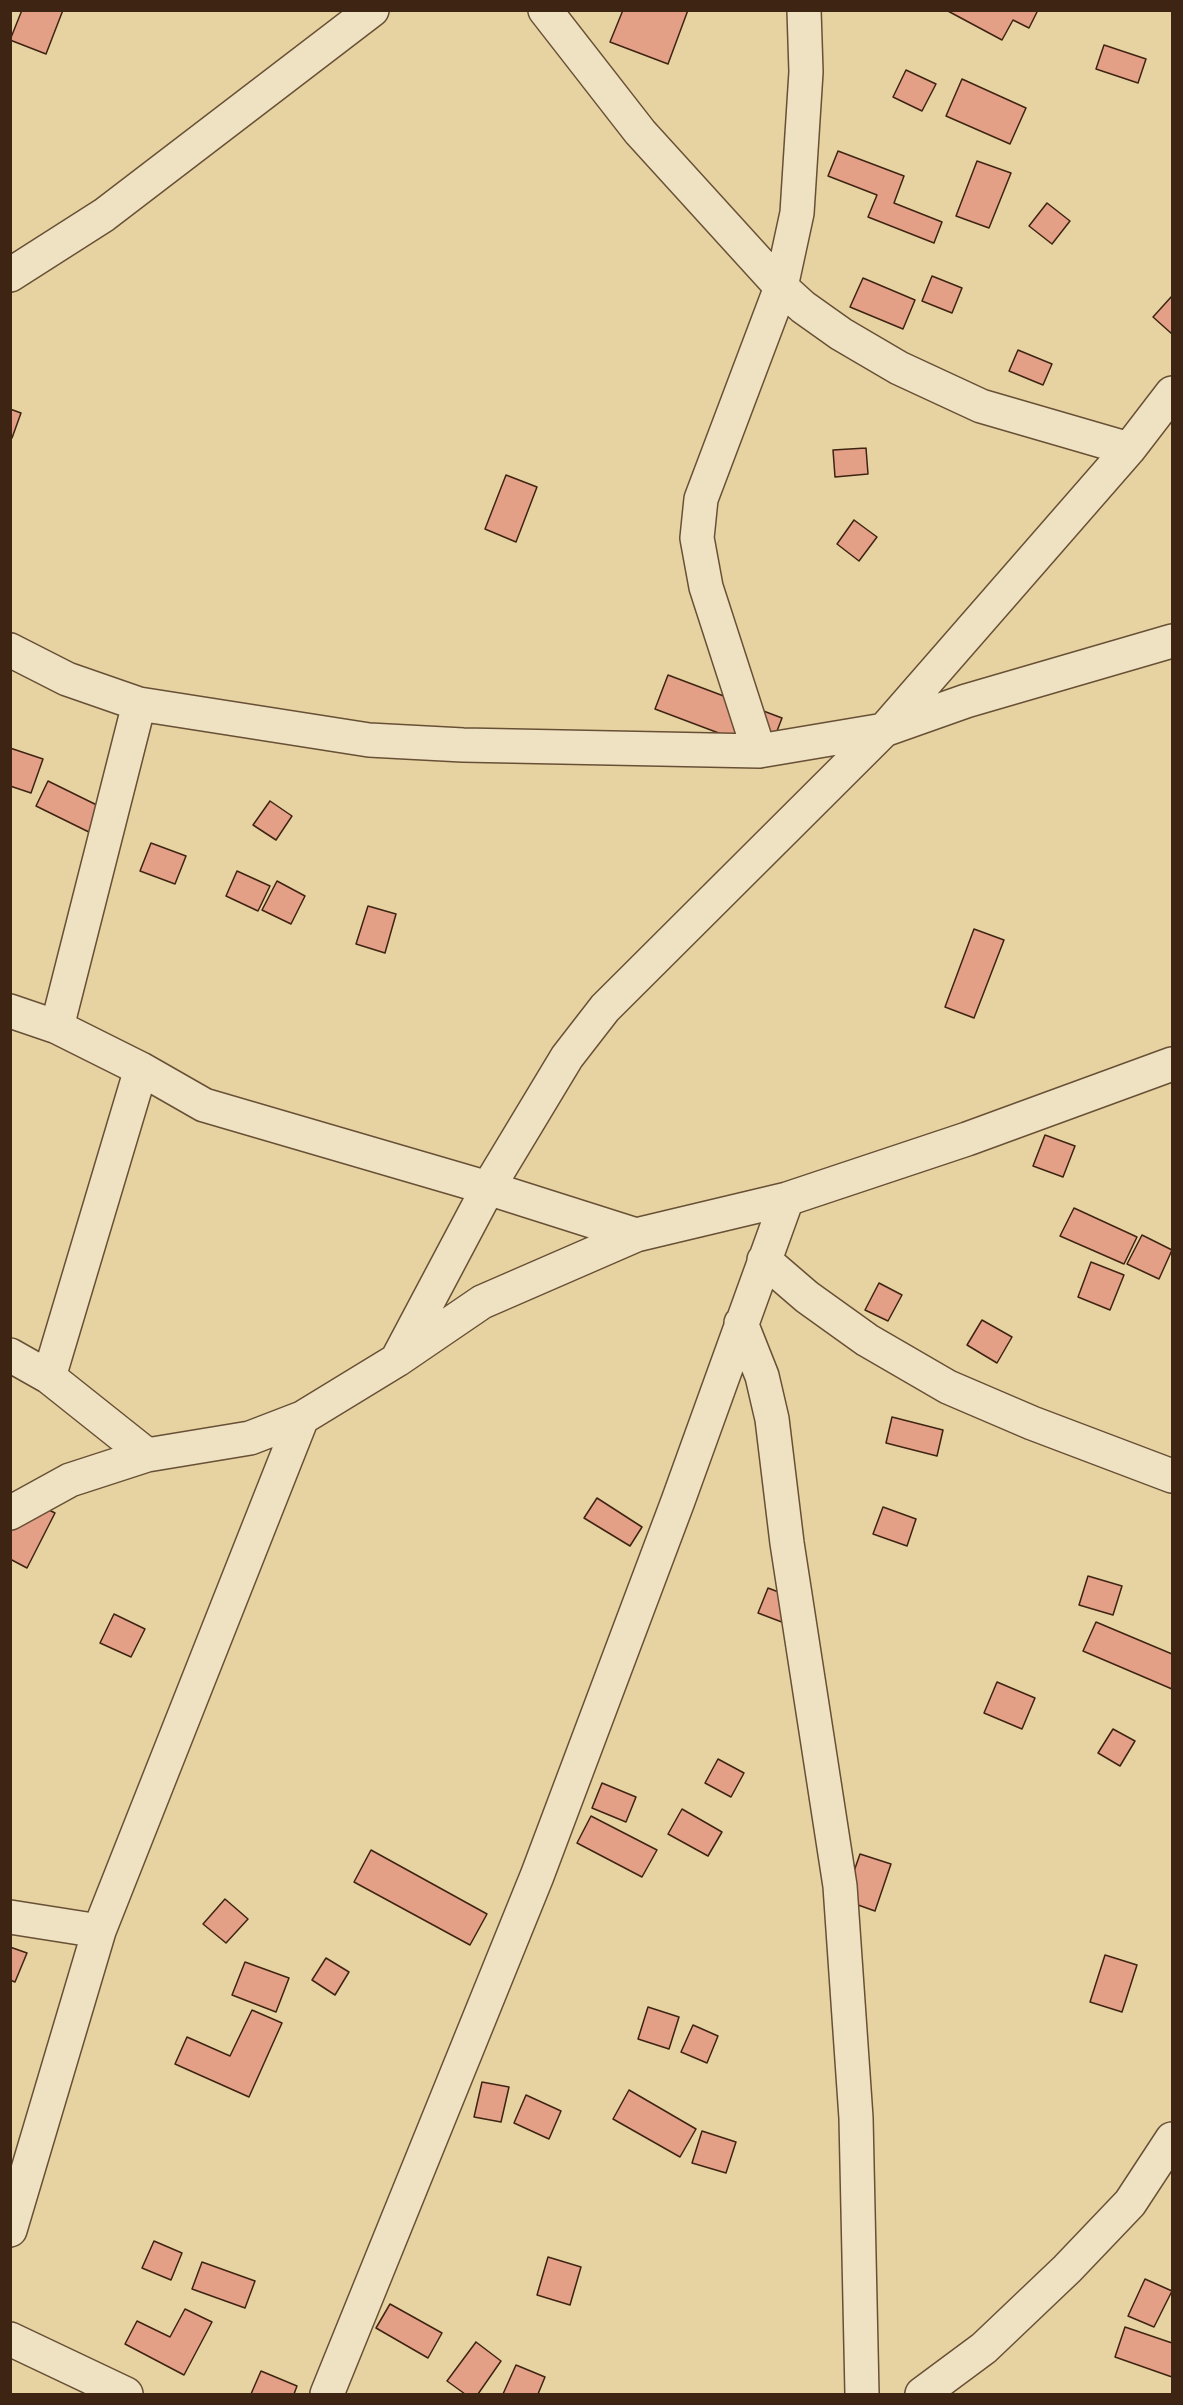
<!DOCTYPE html>
<html>
<head>
<meta charset="utf-8">
<style>
  body { margin:0 }
  #map { position:relative; width:1183px; height:2405px; overflow:hidden; background:#e7d3a1; font-family:Alegreya,serif }
  canvas { display:block }
  .frame { position:absolute; inset:0; border:12px solid #3e2412; pointer-events:none }
</style>
</head>
<body>
<div id="map">
<canvas width="1183" height="2405"></canvas>
<div class="frame"></div>
</div>
<script>
const g = document.querySelector('canvas').getContext('2d');
g.lineJoin = 'round';
function fillPath(path, color) {
  g.fillStyle = color;
  g.fill(path, 'evenodd');
}
function poly(rows) {
  const path = new Path2D();
  for (const r of rows) {
    path.moveTo(r[0], r[1]);
    for (let i = 2; i < r.length; i += 2) path.lineTo(r[i], r[i + 1]);
  }
  return path;
}
function trace(path, color, width, dash) {
  g.strokeStyle = color;
  g.lineWidth = width;
  g.lineCap = dash ? 'butt' : 'round';
  g.setLineDash(dash || []);
  g.stroke(path);
}
const building = poly([
  [22,10,63,10,46,54,10,40,22,10],
  [623,10,688,10,668,64,610,42,623,10],
  [946,10,1038,10,1029,28,1013,20,1002,40,946,10],
  [1104,45,1146,59,1138,83,1096,69,1104,45],
  [906,70,936,84,922,111,893,97,906,70],
  [962,79,1026,108,1010,144,946,116,962,79],
  [838,151,904,176,894,203,942,222,934,243,868,217,877,195,828,176,838,151],
  [977,161,1011,173,989,228,956,216,977,161],
  [1047,203,1070,221,1052,244,1029,226,1047,203],
  [932,276,962,288,952,313,922,301,932,276],
  [863,278,915,300,903,329,850,307,863,278],
  [1172,296,1172,334,1153,317,1172,296],
  [1018,350,1052,364,1043,385,1009,371,1018,350],
  [10,409,21,413,12,438,10,437,10,409],
  [866,448,868,474,835,477,833,450,866,448],
  [506,475,537,487,516,542,485,529,506,475],
  [854,520,877,537,859,561,837,544,854,520],
  [668,675,782,718,769,752,655,709,668,675],
  [10,748,43,759,31,793,10,786,10,748],
  [48,781,111,812,99,837,36,806,48,781],
  [270,801,292,816,276,840,253,825,270,801],
  [151,843,186,856,175,884,140,871,151,843],
  [237,871,270,886,258,911,226,896,237,871],
  [277,881,305,896,291,924,262,910,277,881],
  [368,906,396,914,385,953,356,944,368,906],
  [974,929,1004,940,974,1018,945,1007,974,929],
  [1045,1135,1075,1146,1063,1177,1033,1166,1045,1135],
  [1074,1208,1137,1237,1124,1264,1060,1236,1074,1208],
  [1142,1235,1172,1250,1159,1279,1127,1264,1142,1235],
  [1091,1262,1124,1275,1110,1310,1078,1297,1091,1262],
  [879,1283,902,1295,888,1321,865,1310,879,1283],
  [982,1320,1012,1337,997,1363,967,1345,982,1320],
  [892,1417,943,1430,937,1456,886,1443,892,1417],
  [26,1498,55,1513,27,1568,10,1559,10,1529,26,1498],
  [597,1498,642,1527,630,1546,584,1518,597,1498],
  [883,1507,916,1519,907,1546,873,1534,883,1507],
  [1088,1576,1122,1586,1113,1615,1079,1605,1088,1576],
  [768,1588,797,1599,787,1624,758,1613,768,1588],
  [114,1614,145,1629,131,1657,100,1643,114,1614],
  [1096,1622,1172,1654,1172,1689,1083,1651,1096,1622],
  [997,1682,1035,1698,1022,1729,984,1713,997,1682],
  [1113,1729,1135,1741,1120,1766,1098,1753,1113,1729],
  [718,1759,744,1773,731,1797,705,1783,718,1759],
  [602,1783,636,1797,626,1822,592,1808,602,1783],
  [682,1809,722,1832,708,1856,668,1834,682,1809],
  [591,1816,657,1850,642,1877,577,1843,591,1816],
  [371,1850,487,1914,470,1945,354,1882,371,1850],
  [860,1854,891,1864,875,1911,844,1900,860,1854],
  [225,1899,248,1919,226,1943,203,1924,225,1899],
  [10,1947,27,1953,15,1982,10,1980,10,1947],
  [1105,1955,1137,1965,1122,2012,1090,2002,1105,1955],
  [326,1958,349,1972,335,1995,312,1980,326,1958],
  [245,1962,289,1978,276,2012,232,1995,245,1962],
  [648,2007,679,2017,669,2049,638,2039,648,2007],
  [252,2010,282,2023,249,2097,175,2064,187,2037,230,2056,252,2010],
  [693,2025,718,2036,707,2063,681,2052,693,2025],
  [482,2082,509,2087,501,2122,474,2117,482,2082],
  [629,2090,696,2129,680,2157,613,2119,629,2090],
  [526,2095,561,2111,549,2139,514,2123,526,2095],
  [702,2131,736,2142,726,2173,692,2163,702,2131],
  [154,2241,182,2253,171,2280,142,2268,154,2241],
  [548,2257,581,2267,570,2305,537,2295,548,2257],
  [202,2262,255,2281,245,2308,192,2289,202,2262],
  [1145,2279,1172,2291,1154,2327,1128,2316,1145,2279],
  [390,2304,442,2333,428,2358,376,2328,390,2304],
  [185,2309,212,2322,184,2375,125,2344,137,2321,170,2337,185,2309],
  [1125,2327,1172,2343,1172,2377,1115,2357,1125,2327],
  [476,2342,501,2361,478,2394,465,2394,447,2381,476,2342],
  [516,2365,545,2377,538,2394,503,2394,516,2365],
  [261,2371,297,2386,294,2394,251,2394,261,2371]
]);
fillPath(building, '#e49f87');
trace(building, '#3e2412', 1.5);
const minor = poly([
  [545,10,640,132,781,287,803,307,841,334,899,368,981,406,1129,449],
  [10,275,104,215,372,10],
  [10,650,67,679,139,704,369,740,463,745,759,751,884,730,966,701,1172,641],
  [759,751,706,587,697,538,701,499,781,287,797,213,806,72,804,10],
  [10,1011,57,1027,141,1069,204,1105,488,1188,636,1235],
  [57,1027,139,704],
  [764,1260,807,1297,867,1340,948,1387,1032,1423,1172,1476],
  [741,1323,762,1376,772,1419,787,1543,840,1886,856,2118,862,2394],
  [10,1355,49,1377,147,1455],
  [399,1356,488,1188,567,1057,605,1008,884,730,1129,449,1172,393],
  [49,1377,141,1069],
  [10,1513,70,1480,147,1455,250,1438,302,1418,397,1360,482,1302,636,1235,787,1199,967,1139,1172,1064],
  [10,1917,99,1931],
  [10,2230,99,1931,302,1418],
  [10,2339,126,2394],
  [327,2394,537,1876,678,1501,787,1199],
  [922,2394,984,2348,1067,2269,1130,2203,1172,2139]
]);
trace(minor, '#685036', 36);
trace(minor, '#efe2c2', 33);
</script>
</body>
</html>
